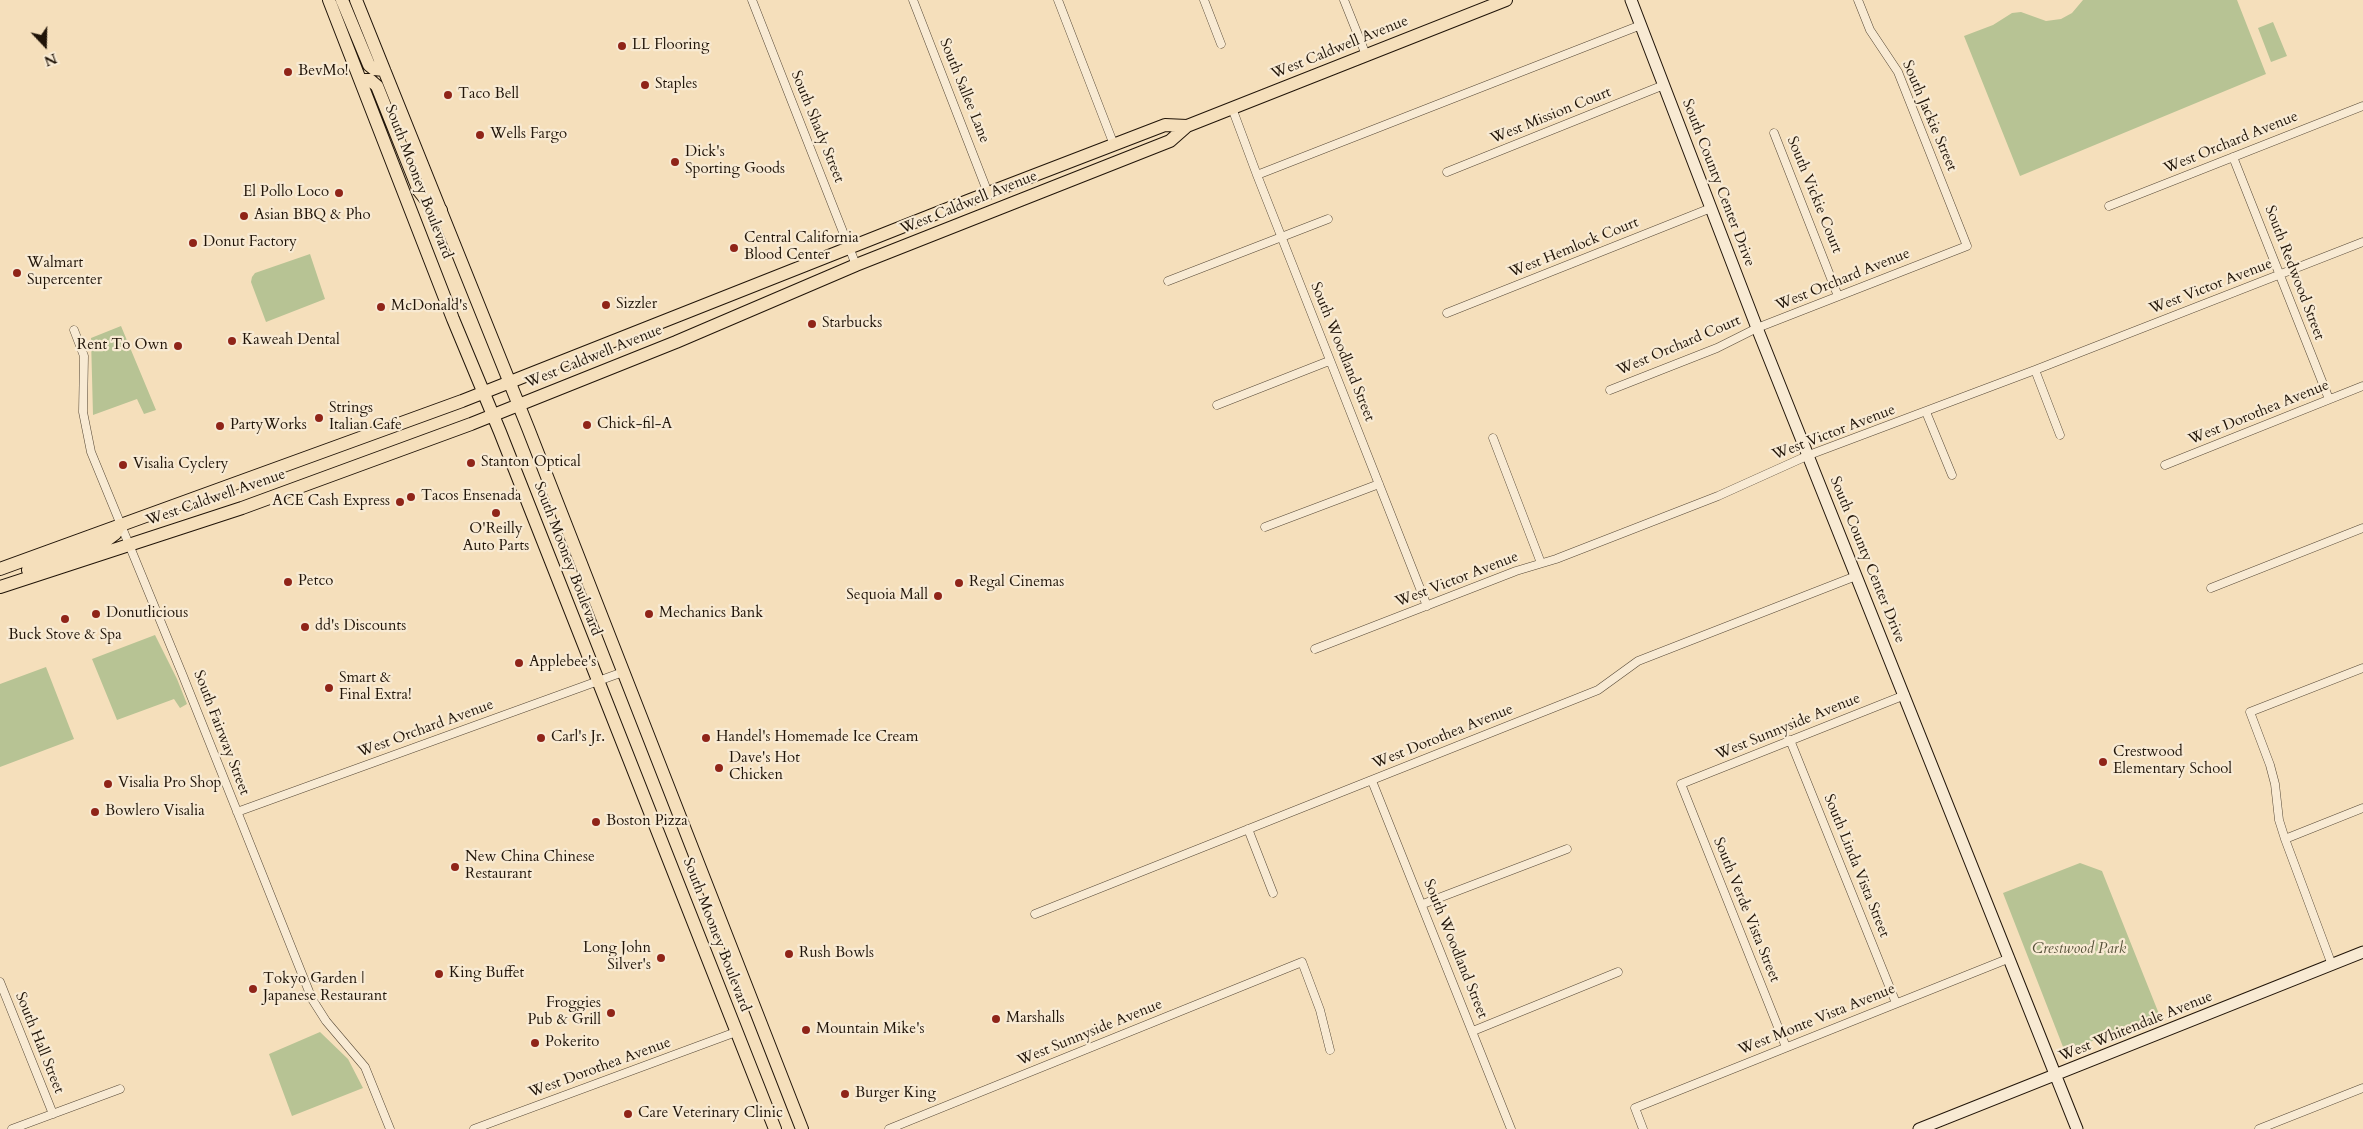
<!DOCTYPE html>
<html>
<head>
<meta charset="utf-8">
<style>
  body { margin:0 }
  #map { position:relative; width:2363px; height:1129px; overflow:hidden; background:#f5dfbb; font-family:Cardo,serif }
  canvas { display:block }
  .north { position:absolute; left:20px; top:20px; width:50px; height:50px; -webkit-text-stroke:4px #f8ead3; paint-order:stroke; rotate:159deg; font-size:14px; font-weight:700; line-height:20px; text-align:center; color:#201408 }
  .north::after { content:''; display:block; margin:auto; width:18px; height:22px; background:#201408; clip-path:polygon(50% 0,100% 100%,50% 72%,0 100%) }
</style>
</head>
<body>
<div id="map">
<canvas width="2363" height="1129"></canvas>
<div class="north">N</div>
</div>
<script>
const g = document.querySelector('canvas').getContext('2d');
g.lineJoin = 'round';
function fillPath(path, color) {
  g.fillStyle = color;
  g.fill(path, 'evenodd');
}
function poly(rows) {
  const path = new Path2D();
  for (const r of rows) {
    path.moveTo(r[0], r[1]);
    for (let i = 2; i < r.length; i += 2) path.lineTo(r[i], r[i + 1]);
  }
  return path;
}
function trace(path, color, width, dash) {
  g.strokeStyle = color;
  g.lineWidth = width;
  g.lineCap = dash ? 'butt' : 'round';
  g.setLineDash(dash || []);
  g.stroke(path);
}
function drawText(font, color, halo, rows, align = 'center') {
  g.font = font + ' Cardo,serif';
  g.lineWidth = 4.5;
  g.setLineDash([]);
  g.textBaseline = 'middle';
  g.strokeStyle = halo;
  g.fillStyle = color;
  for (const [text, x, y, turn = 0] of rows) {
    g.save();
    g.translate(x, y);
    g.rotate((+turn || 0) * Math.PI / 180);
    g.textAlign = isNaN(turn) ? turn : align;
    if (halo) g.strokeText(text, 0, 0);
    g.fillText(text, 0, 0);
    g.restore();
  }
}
fillPath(poly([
  [2083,0,2237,0,2266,74,2020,176,1964,36,1993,25,2012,13,2021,12,2046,21,2061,19,2072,13],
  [2273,22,2287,56,2271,62,2258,28],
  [310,254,325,299,266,322,251,282,252,277,255,273],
  [121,326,156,410,144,414,137,399,93,415,91,338],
  [155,635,177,679,187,704,180,708,174,699,117,720,92,659],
  [46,667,74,739,0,767,0,684],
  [2080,863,2102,871,2159,1014,2065,1052,2003,893],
  [320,1032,348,1059,363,1088,292,1116,269,1054]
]), '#b7c394');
const street = poly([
  [752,0,856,265],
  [913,0,988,193],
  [1058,0,1114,145],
  [1204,0,1221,44],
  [1344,0,1366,55],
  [1232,108,1257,175,1427,606],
  [1774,133,1838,296],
  [2233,157,2329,399],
  [1447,172,1664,85],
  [1257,175,1641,25],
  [2109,206,2363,106],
  [1168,281,1328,219],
  [1447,313,1711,208],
  [74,330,84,356,83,412,91,452,183,676,312,999,326,1021,365,1067,390,1129],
  [2035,370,2060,435],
  [1610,390,1717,348,1757,328,1967,246,1898,72,1870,30,1858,0],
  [1217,405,1329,361],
  [1926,412,1952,475],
  [1493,438,1541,563],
  [2165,465,2363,386],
  [1265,527,1379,484],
  [2211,588,2363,528],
  [1315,649,1516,571,1556,559,1718,496,1809,455,2035,370,2363,242],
  [1790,740,1896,1003],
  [1372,781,1511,1129],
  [237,812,623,672],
  [1248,829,1273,893],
  [2285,839,2363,808],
  [1423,904,1567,849],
  [1035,914,1598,690,1638,661,1856,576],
  [2332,965,2285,839,2279,820,2275,784,2270,765,2250,712,2363,668],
  [0,982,53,1114],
  [1473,1031,1618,972],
  [1786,1047,1681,784,1905,695],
  [12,1129,120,1089],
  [474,1129,736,1032],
  [889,1129,1302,962,1320,1010,1330,1050],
  [1643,1129,1635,1108,2010,958],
  [2259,1129,2363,1088]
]);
const secondary = poly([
  [1631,0,1757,328,2077,1129],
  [1919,1129,2363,952]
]);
const primary = poly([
  [329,0,453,319,500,432,775,1129],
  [342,0,369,65,374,69,384,70],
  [356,0,528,428,802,1129],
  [362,80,370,80,377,86,419,191,427,201,441,210],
  [0,569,462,401,970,200,1165,125,1187,126,1506,0],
  [28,570,107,540,115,534,120,525],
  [0,587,242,508,471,424,676,342,856,265,1170,141,1187,126]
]);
trace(street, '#554735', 9);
trace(secondary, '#201408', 13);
trace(primary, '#201408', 14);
trace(street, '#f8ead3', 8);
trace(secondary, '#f8ead3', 11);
trace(primary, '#f5dfbb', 12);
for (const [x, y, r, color] of [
  [622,46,5,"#8f2418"],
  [288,72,5,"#8f2418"],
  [645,85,5,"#8f2418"],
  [448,95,5,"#8f2418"],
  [480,135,5,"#8f2418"],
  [675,162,5,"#8f2418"],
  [339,193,5,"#8f2418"],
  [244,216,5,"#8f2418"],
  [193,243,5,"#8f2418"],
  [734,248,5,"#8f2418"],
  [17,273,5,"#8f2418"],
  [606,305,5,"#8f2418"],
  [381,307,5,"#8f2418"],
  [812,324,5,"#8f2418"],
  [232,341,5,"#8f2418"],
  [178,346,5,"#8f2418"],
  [319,418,5,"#8f2418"],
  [587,425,5,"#8f2418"],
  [220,426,5,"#8f2418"],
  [471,463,5,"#8f2418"],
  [123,465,5,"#8f2418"],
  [411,497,5,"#8f2418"],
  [400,502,5,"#8f2418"],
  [496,513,5,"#8f2418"],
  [288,582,5,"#8f2418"],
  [959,583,5,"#8f2418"],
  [938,596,5,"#8f2418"],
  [96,614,5,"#8f2418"],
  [649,614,5,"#8f2418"],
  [65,619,5,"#8f2418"],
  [305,627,5,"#8f2418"],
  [519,663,5,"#8f2418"],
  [329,688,5,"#8f2418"],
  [541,738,5,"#8f2418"],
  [706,738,5,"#8f2418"],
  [2103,762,5,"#8f2418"],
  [719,768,5,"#8f2418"],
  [108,784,5,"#8f2418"],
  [95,812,5,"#8f2418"],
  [596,822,5,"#8f2418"],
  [455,867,5,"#8f2418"],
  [789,954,5,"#8f2418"],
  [661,958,5,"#8f2418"],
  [439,974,5,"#8f2418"],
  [253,989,5,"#8f2418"],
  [611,1013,5,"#8f2418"],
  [996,1019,5,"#8f2418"],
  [806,1030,5,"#8f2418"],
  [535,1043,5,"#8f2418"],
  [845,1094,5,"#8f2418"],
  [628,1114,5,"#8f2418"]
]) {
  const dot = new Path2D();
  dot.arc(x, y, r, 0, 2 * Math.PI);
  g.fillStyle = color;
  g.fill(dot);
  trace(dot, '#f8ead3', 2);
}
drawText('15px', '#201408', '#f8ead3', [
  ["LL Flooring",632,46],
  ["BevMo!",298,72],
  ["Staples",655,85],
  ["Taco Bell",458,95],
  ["Wells Fargo",490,135],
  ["Dick's",685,153],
  ["Sporting Goods",685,170],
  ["El Pollo Loco",329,193,"right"],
  ["Asian BBQ & Pho",254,216],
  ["Central California",744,239],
  ["Blood Center",744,256],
  ["Donut Factory",203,243],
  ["Walmart",27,264],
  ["Supercenter",27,281],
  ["Sizzler",616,305],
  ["McDonald's",391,307],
  ["Starbucks",822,324],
  ["Kaweah Dental",242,341],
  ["Rent To Own",168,346,"right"],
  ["Strings",329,409],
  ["Italian Cafe",329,426],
  ["Chick-fil-A",597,425],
  ["PartyWorks",230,426],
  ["Stanton Optical",481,463],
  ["Visalia Cyclery",133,465],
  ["Tacos Ensenada",421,497],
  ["ACE Cash Express",390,502,"right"],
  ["O'Reilly",496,530,"center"],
  ["Auto Parts",496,547,"center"],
  ["Petco",298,582],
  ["Regal Cinemas",969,583],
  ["Sequoia Mall",928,596,"right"],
  ["Donutlicious",106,614],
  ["Mechanics Bank",659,614],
  ["dd's Discounts",315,627],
  ["Buck Stove & Spa",65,636,"center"],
  ["Applebee's",529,663],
  ["Smart &",339,679],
  ["Final Extra!",339,696],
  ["Carl's Jr.",551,738],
  ["Handel's Homemade Ice Cream",716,738],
  ["Crestwood",2113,753],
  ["Elementary School",2113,770],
  ["Dave's Hot",729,759],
  ["Chicken",729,776],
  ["Visalia Pro Shop",118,784],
  ["Bowlero Visalia",105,812],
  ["Boston Pizza",606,822],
  ["New China Chinese",465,858],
  ["Restaurant",465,875],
  ["Long John",651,949,"right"],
  ["Silver's",651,966,"right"],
  ["Rush Bowls",799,954],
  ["King Buffet",449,974],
  ["Tokyo Garden |",263,980],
  ["Japanese Restaurant",263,997],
  ["Froggies",601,1004,"right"],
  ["Pub & Grill",601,1021,"right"],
  ["Marshalls",1006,1019],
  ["Mountain Mike's",816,1030],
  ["Pokerito",545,1043],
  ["Burger King",855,1094],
  ["Care Veterinary Clinic",638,1114]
], 'left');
drawText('15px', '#201408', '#f8ead3', [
  ["West Caldwell Avenue",1340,48,-22],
  ["South Sallee Lane",964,91,68],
  ["West Mission Court",1551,116,-22],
  ["South Jackie Street",1929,116,67],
  ["South Shady Street",817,127,68],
  ["West Orchard Avenue",2231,143,-22],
  ["South Mooney Boulevard",418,182,69],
  ["South County Center Drive",1718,183,69],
  ["South Vickie Court",1814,195,68],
  ["West Caldwell Avenue",969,203,-22],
  ["West Hemlock Court",1574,248,-22],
  ["South Redwood Street",2294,273,69],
  ["West Orchard Avenue",1843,280,-22],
  ["West Victor Avenue",2211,287,-21],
  ["West Orchard Court",1679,346,-23],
  ["South Woodland Street",1342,352,68],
  ["West Caldwell Avenue",594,357,-22],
  ["West Dorothea Avenue",2259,413,-22],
  ["West Victor Avenue",1834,433,-21],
  ["West Caldwell Avenue",216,498,-19],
  ["South Mooney Boulevard",567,559,69],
  ["South County Center Drive",1867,560,68],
  ["West Victor Avenue",1457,580,-21],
  ["West Sunnyside Avenue",1788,727,-22],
  ["West Orchard Avenue",426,729,-20],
  ["South Fairway Street",221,733,69],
  ["West Dorothea Avenue",1443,737,-22],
  ["South Linda Vista Street",1856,866,68],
  ["South Verde Vista Street",1746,910,68],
  ["South Mooney Boulevard",716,935,69],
  ["South Woodland Street",1455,949,68],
  ["West Monte Vista Avenue",1817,1020,-22],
  ["West Whitendale Avenue",2136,1027,-22],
  ["West Sunnyside Avenue",1090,1033,-22],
  ["South Hall Street",39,1043,68],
  ["West Dorothea Avenue",600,1068,-20]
]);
drawText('italic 15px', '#555139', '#f8ead3', [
  ["Crestwood Park",2079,950]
]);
</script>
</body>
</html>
